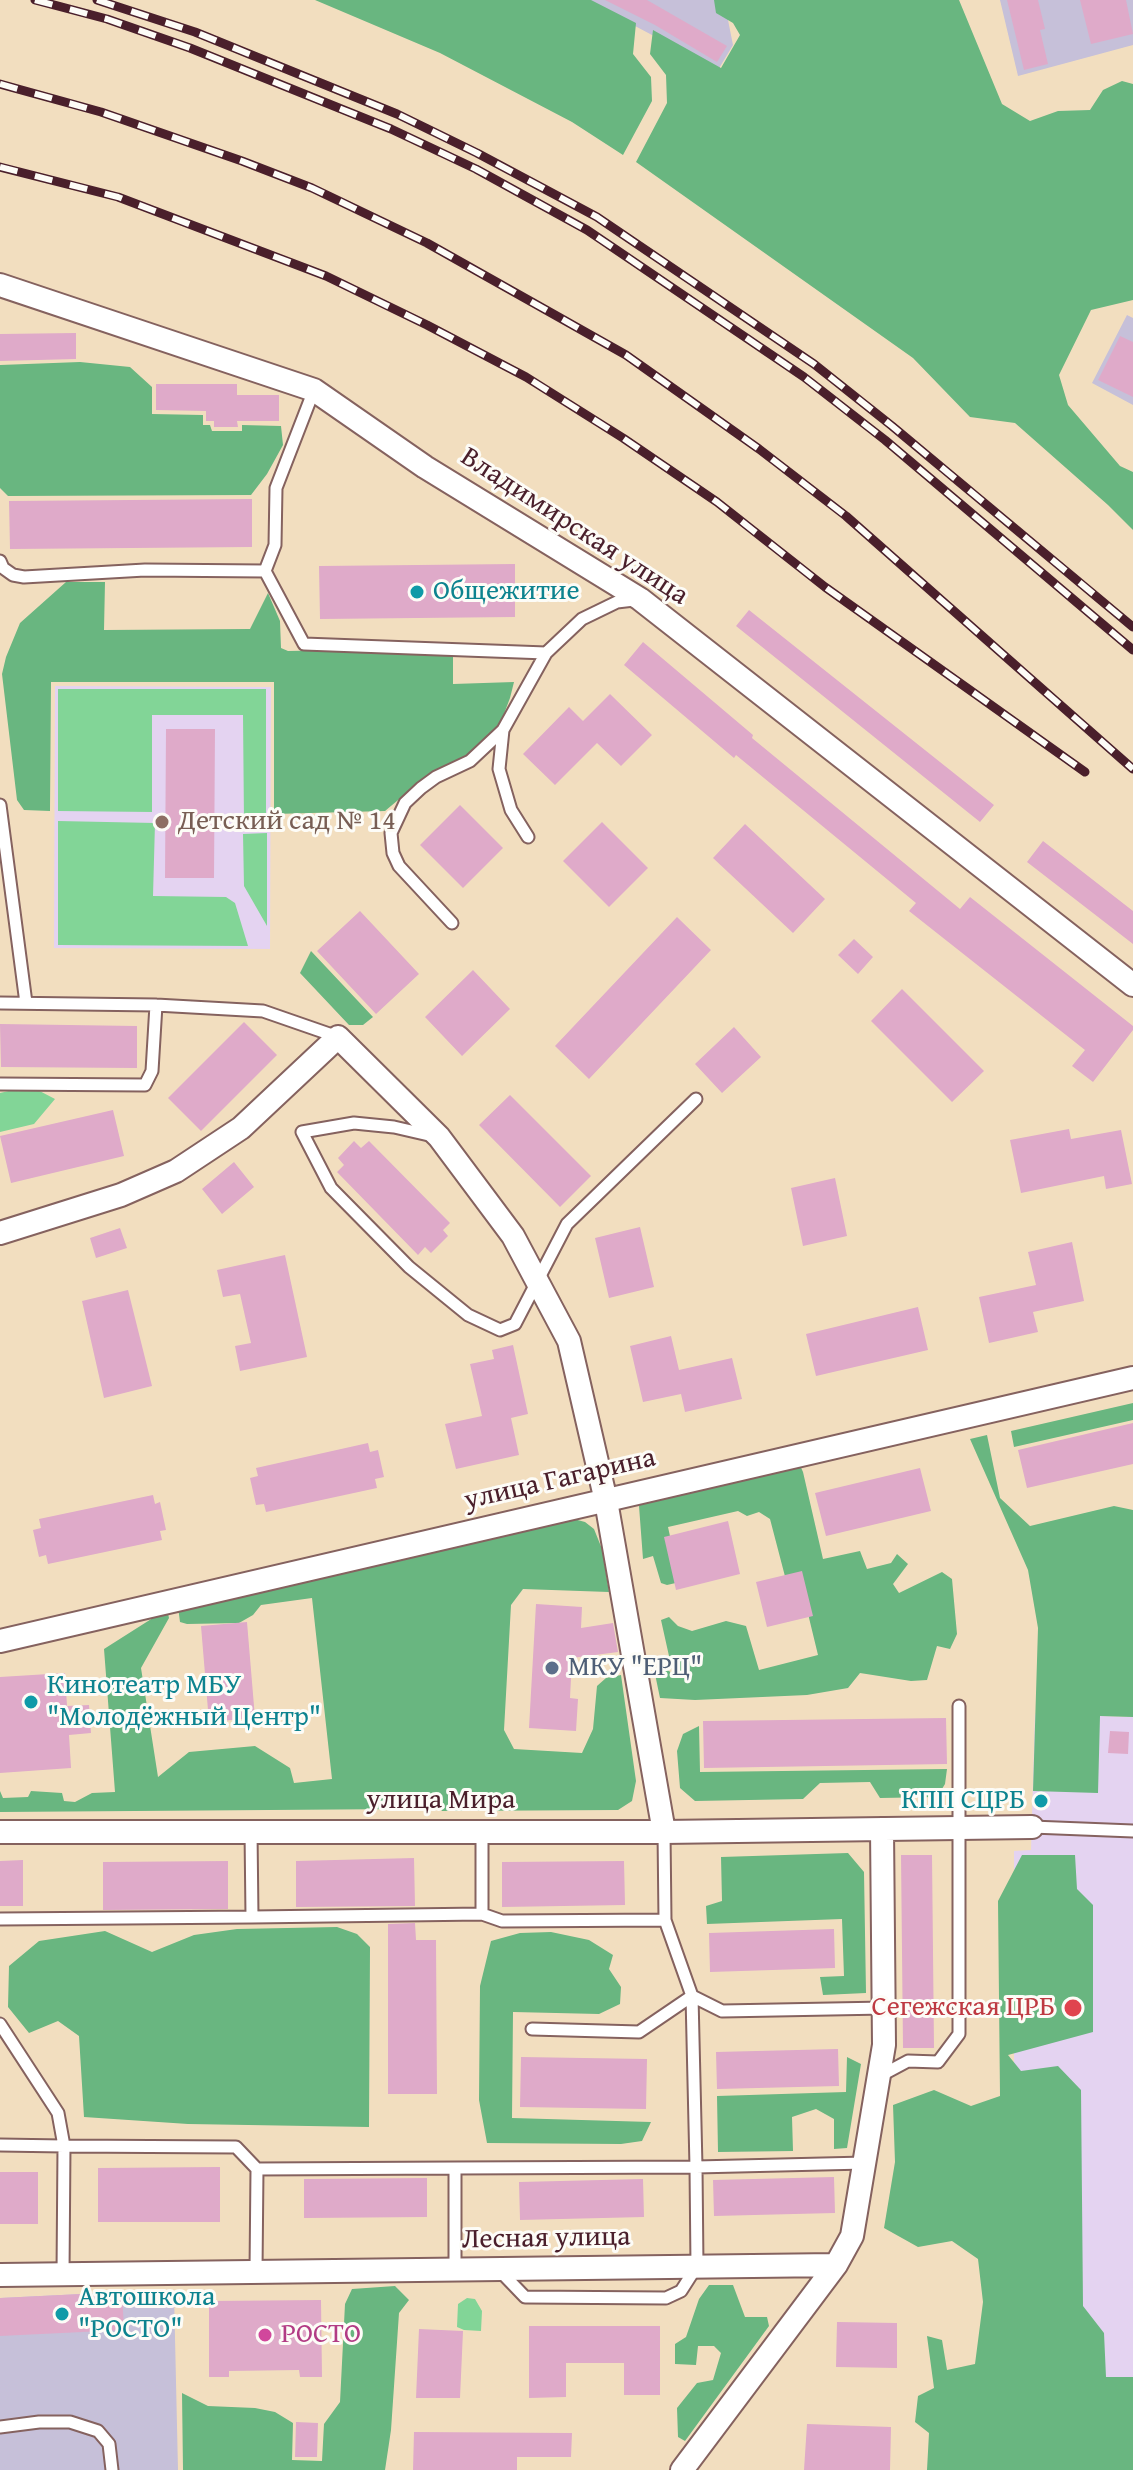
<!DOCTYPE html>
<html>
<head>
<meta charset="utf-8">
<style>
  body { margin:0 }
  canvas { display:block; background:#f2debf }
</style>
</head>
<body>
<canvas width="1133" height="2470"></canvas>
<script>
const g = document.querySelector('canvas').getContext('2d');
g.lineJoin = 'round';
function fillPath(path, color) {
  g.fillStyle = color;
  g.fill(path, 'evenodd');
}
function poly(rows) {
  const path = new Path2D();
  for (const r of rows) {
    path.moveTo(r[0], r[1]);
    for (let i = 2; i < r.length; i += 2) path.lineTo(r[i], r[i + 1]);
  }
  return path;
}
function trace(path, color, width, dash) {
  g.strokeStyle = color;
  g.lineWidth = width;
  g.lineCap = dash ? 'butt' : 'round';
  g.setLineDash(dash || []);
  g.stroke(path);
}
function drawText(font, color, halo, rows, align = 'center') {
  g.font = font + ' "Gentium Book Plus",serif';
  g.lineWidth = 6;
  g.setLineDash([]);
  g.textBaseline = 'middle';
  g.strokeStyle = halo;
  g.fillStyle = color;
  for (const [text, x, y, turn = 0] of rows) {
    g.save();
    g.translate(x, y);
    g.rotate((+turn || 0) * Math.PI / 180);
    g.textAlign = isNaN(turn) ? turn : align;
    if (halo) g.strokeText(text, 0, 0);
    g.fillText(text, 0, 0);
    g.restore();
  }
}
fillPath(poly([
  [55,686,271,687,270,949,54,948],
  [1035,1714,1133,1717,1133,2416,1059,2418,1014,2165,1014,1851,1031,1850]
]), '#e4d3f1');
fillPath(poly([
  [586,0,724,0,733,45,718,70],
  [1000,0,1133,0,1133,45,1018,76],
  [1127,315,1133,318,1133,405,1092,383],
  [122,2292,174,2293,178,2470,0,2470,0,2298]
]), '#c6c0d9');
fillPath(poly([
  [58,689,266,689,266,822,244,822,243,715,152,715,152,812,58,811],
  [58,821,155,823,153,896,226,897,235,903,248,946,58,945],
  [267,833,267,926,244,886,243,834],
  [30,1086,55,1099,34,1124,0,1132,0,1093],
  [467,2298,475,2299,482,2311,481,2331,464,2330,457,2327,458,2304]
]), '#82d597');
fillPath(poly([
  [315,0,591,0,636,23,633,54,651,77,652,101,623,155,572,122,440,53],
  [714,0,959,0,1002,104,1030,121,1058,111,1090,110,1103,90,1122,81,1133,84,1133,300,1091,310,1059,375,1068,405,1120,466,1133,472,1133,530,1108,505,1015,423,970,417,913,358,636,162,667,103,666,75,650,54,653,30,721,68,740,35,733,23,716,13],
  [80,362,130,367,152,387,152,414,203,415,203,425,210,425,212,431,242,431,242,425,281,426,283,445,267,474,251,495,8,496,0,488,0,365],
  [66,582,105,582,104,630,250,629,268,593,280,621,281,648,288,651,453,648,453,684,514,682,510,698,499,727,467,757,416,785,385,811,274,814,274,682,51,682,50,811,24,810,17,800,2,674,6,657,20,623],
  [311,951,373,1017,363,1025,349,1025,300,973],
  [1133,1403,1133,1420,1014,1447,1011,1431],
  [987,1435,1000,1498,1030,1526,1114,1506,1133,1510,1133,1717,1100,1716,1098,1793,1033,1791,1038,1628,1028,1570,970,1439],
  [798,1461,803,1472,823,1559,860,1551,867,1569,891,1563,897,1554,908,1564,893,1584,899,1593,942,1572,952,1579,957,1634,950,1649,937,1646,927,1680,911,1681,860,1673,848,1688,807,1695,695,1700,660,1698,655,1674,657,1669,665,1668,673,1674,661,1620,669,1617,678,1626,692,1631,726,1621,746,1626,759,1670,818,1655,802,1589,787,1584,770,1519,759,1512,747,1516,738,1511,668,1527,680,1582,667,1585,661,1583,653,1556,643,1559,639,1506,647,1496],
  [570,1518,585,1522,594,1529,602,1549,609,1592,523,1589,511,1605,504,1730,514,1749,582,1753,593,1729,597,1686,606,1678,621,1675,636,1781,632,1801,618,1810,442,1811,431,1796,404,1809,0,1812,0,1791,3,1798,28,1797,31,1791,62,1793,64,1801,75,1802,92,1793,115,1792,104,1649,167,1609,169,1618,141,1668,158,1777,189,1752,255,1746,290,1768,294,1783,332,1779,312,1598,261,1605,253,1615,239,1623,187,1624,180,1622,178,1607],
  [699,1726,700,1772,947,1769,945,1784,937,1797,880,1798,870,1782,820,1783,803,1799,695,1801,680,1788,677,1751,683,1734],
  [848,1853,864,1872,866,1993,823,1995,820,1977,844,1976,842,1919,707,1924,706,1906,722,1901,721,1857],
  [1022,1855,1075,1855,1077,1889,1093,1905,1093,2032,1008,2055,1021,2071,1058,2066,1081,2090,1083,2306,1104,2333,1106,2377,1133,2377,1133,2470,927,2470,929,2433,915,2422,918,2396,934,2388,927,2336,942,2340,947,2370,975,2364,983,2302,978,2259,952,2241,918,2247,884,2228,895,2162,893,2105,934,2090,971,2106,1000,2096,998,1901],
  [337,1927,357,1934,370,1947,369,2127,188,2124,84,2117,79,2036,58,2021,29,2033,8,2007,9,1966,39,1941,105,1931,152,1952,194,1935,237,1929],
  [551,1932,589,1940,613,1955,609,1969,621,1987,620,2004,599,2014,513,2012,512,2118,651,2122,642,2141,621,2144,487,2143,479,2100,480,1986,491,1941,520,1933],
  [847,2057,861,2064,847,2148,834,2149,834,2119,816,2109,792,2117,793,2151,718,2152,717,2096,846,2092],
  [709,2285,733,2285,745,2317,767,2317,769,2326,685,2441,678,2437,677,2408,697,2383,713,2380,721,2353,714,2346,698,2346,696,2365,675,2364,675,2344,686,2337,699,2299],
  [395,2286,409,2300,399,2313,391,2430,385,2470,183,2470,182,2393,208,2406,255,2408,275,2412,293,2423,292,2460,322,2461,324,2424,340,2402,345,2304,352,2289]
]), '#69b680');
fillPath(poly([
  [605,0,647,0,727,46,717,62,655,25],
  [1007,0,1038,0,1045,29,1040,30,1048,64,1024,70],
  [1080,0,1126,0,1133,34,1091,44],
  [76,333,76,359,0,361,0,334],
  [1120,336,1133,342,1133,397,1098,380],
  [156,384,237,384,237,395,279,395,279,421,237,421,238,427,214,427,214,421,206,421,206,411,156,410],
  [252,499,252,547,10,549,9,501],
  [515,564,515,617,320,619,319,566],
  [749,610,994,805,980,822,736,626],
  [643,642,753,735,752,738,960,909,970,897,1133,1026,1133,1030,1093,1082,1072,1066,1085,1050,909,911,916,903,736,755,734,758,624,665],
  [610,694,652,735,621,766,597,743,555,785,523,754,569,707,583,721],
  [166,729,215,729,214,878,165,878],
  [460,805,503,848,463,888,420,845],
  [602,822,648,868,609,907,563,861],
  [745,824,825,899,793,933,713,858],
  [1043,841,1133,911,1133,944,1027,862],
  [360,911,419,974,376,1014,317,951],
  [677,917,711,950,589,1079,555,1046],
  [854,939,873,957,858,974,838,955],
  [473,970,510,1009,462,1056,425,1017],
  [902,989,984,1071,952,1102,871,1021],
  [244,1022,277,1055,201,1131,168,1098],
  [0,1024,137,1026,137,1068,1,1067],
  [734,1027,761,1057,722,1093,695,1064],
  [510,1095,591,1176,560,1207,479,1125],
  [113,1110,124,1156,11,1183,0,1136],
  [1069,1129,1071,1139,1121,1130,1132,1184,1106,1189,1104,1176,1021,1193,1010,1140],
  [354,1141,361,1148,369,1141,450,1223,443,1230,448,1236,431,1253,425,1247,418,1255,337,1172,344,1165,338,1158],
  [234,1162,254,1187,222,1214,202,1189],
  [835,1178,847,1236,803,1246,791,1188],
  [640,1227,654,1287,609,1298,595,1238],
  [120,1228,127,1248,96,1258,90,1238],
  [1072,1242,1084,1301,1033,1312,1038,1332,989,1343,979,1297,1036,1285,1028,1252],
  [285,1255,307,1357,240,1371,235,1346,251,1343,240,1294,223,1297,217,1270],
  [128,1290,152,1386,104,1398,82,1301],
  [918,1307,928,1350,816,1376,806,1334],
  [671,1336,679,1370,732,1358,742,1399,685,1412,681,1394,643,1402,630,1346],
  [513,1345,528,1414,511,1418,519,1455,456,1469,445,1424,482,1416,470,1364,494,1359,492,1350],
  [1133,1423,1133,1464,1027,1488,1018,1450],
  [368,1443,370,1452,378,1450,384,1477,375,1479,377,1488,266,1512,264,1504,256,1505,250,1478,258,1476,256,1468],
  [920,1468,931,1511,826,1536,815,1493],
  [153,1495,155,1504,160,1502,166,1530,160,1531,162,1540,48,1564,46,1555,39,1557,33,1530,41,1528,39,1519],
  [728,1521,740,1574,676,1590,664,1537],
  [802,1571,813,1616,767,1627,756,1582],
  [536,1604,582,1607,581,1628,613,1623,618,1652,572,1658,570,1698,578,1699,576,1731,529,1728],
  [247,1622,255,1718,209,1722,201,1626],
  [65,1673,67,1706,89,1705,91,1733,69,1735,71,1768,0,1773,0,1677],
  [946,1718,947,1764,704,1768,703,1721],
  [1110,1731,1129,1732,1128,1754,1108,1753],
  [901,1855,932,1855,934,2048,903,2048],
  [414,1858,415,1906,296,1907,296,1861],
  [23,1860,23,1906,0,1906,0,1861],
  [228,1861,228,1909,103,1910,103,1862],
  [624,1861,625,1905,502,1907,502,1862],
  [415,1923,416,1940,436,1940,437,2094,388,2094,388,1924],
  [834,1929,835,1968,710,1972,709,1933],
  [838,2049,839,2086,717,2089,716,2052],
  [521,2057,647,2059,646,2109,520,2107],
  [220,2167,220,2222,98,2222,98,2168],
  [0,2172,38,2172,38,2224,0,2224],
  [834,2177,835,2213,714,2216,713,2180],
  [427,2178,427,2217,304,2218,304,2179],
  [643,2179,644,2217,520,2220,519,2182],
  [122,2292,124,2330,0,2336,0,2298],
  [321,2300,322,2377,300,2377,299,2370,229,2371,229,2377,209,2377,209,2301],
  [837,2322,897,2323,897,2368,836,2367],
  [529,2326,660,2326,660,2395,624,2395,624,2363,566,2363,566,2397,529,2398],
  [419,2329,463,2331,460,2398,416,2398],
  [296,2422,318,2423,317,2457,295,2457],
  [807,2424,891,2427,890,2470,804,2470],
  [414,2432,572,2433,571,2457,517,2457,517,2470,413,2470]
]), '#dfaac9');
const service = poly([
  [0,561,3,568,13,575,24,577,145,570,265,571,304,644,546,653,582,619,617,602,634,600],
  [265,571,275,545,276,488,314,390],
  [0,805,26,1003],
  [528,837,511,810,499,769,503,730,546,653],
  [452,923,399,866,393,853,391,833,405,803,421,788,436,777,470,761,503,730],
  [0,1003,156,1005,263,1011,338,1037],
  [0,1084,145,1085,152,1071,156,1005],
  [433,1136,394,1127,354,1123,302,1132,331,1188,409,1267,468,1315,500,1330,515,1324,567,1224,696,1099],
  [1032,1827,1133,1831],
  [482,1914,502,1921,665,1920,664,1832],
  [252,1917,482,1914,482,1831],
  [0,1919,252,1917,251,1831],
  [665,1920,692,1996,722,2011,885,2008],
  [0,2024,58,2113,64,2146,0,2145],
  [532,2029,639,2032,692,1996],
  [880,2076,908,2061,938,2062,959,2034,959,1706],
  [256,2271,257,2169,455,2168],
  [455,2271,455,2168,696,2167,692,1996],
  [500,2271,525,2297,666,2298,681,2291,697,2266,696,2167,865,2163],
  [63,2274,64,2146,236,2147,257,2169],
  [0,2427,39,2422,70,2422,98,2431,109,2444,112,2470]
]);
const minor = poly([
  [0,285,314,390,425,467,640,599,1133,985],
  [0,1233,121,1195,176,1171,241,1128,338,1037,439,1137,513,1236,569,1341,606,1501,664,1832],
  [0,1641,1133,1378],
  [0,1832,664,1832,1032,1827],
  [0,2275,836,2265],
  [682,2470,836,2265,852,2236,884,2045,882,1829]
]);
trace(service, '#85625f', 15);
trace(minor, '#85625f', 26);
trace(service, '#fff', 11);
trace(minor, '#fff', 22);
const rail = poly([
  [35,0,107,19,190,48,391,129,476,169,587,230,804,377,885,440,1133,650],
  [97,0,195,32,397,114,477,153,597,217,814,364,892,426,1133,627],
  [0,84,101,112,242,161,312,188,427,243,626,355,759,449,846,516,1133,769],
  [0,167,118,197,326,276,427,325,526,377,623,438,717,502,825,587,1085,772]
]);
trace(rail, '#4a1f2b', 9);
trace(rail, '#fdfcf7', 6, [18]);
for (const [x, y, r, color] of [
  [417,592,8,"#0f9aa8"],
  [162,822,8,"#8d6e63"],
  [552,1668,8,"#5c6f8a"],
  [31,1702,8,"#0f9aa8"],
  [1041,1801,8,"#0f9aa8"],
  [1073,2008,10,"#e0444e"],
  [62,2314,8,"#0f9aa8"],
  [265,2335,8,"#d1479c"]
]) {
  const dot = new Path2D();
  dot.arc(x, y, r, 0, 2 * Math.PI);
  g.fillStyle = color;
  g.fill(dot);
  trace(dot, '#fdfcf7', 3);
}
drawText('28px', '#4a1f2b', '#fdfcf7', [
  ["Владимирская улица",574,527,33],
  ["улица Гагарина",560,1480,-13],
  ["улица Мира",441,1801],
  ["Лесная улица",546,2239,-1]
]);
drawText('28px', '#0d838f', '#fdfcf7', [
  ["Общежитие",433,592],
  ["Кинотеатр МБУ",47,1686],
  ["\"Молодёжный Центр\"",47,1718],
  ["КПП СЦРБ",1025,1801,"right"],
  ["Автошкола",78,2298],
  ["\"РОСТО\"",78,2330]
], 'left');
drawText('28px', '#785e54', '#fdfcf7', [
  ["Детский сад № 14",178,822]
], 'left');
drawText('28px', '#4e5e75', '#fdfcf7', [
  ["МКУ \"ЕРЦ\"",568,1668]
], 'left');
drawText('28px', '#be3a42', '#fdfcf7', [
  ["Сегежская ЦРБ",1055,2008]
], 'right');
drawText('28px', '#b23c85', '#fdfcf7', [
  ["РОСТО",281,2335]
], 'left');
</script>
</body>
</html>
